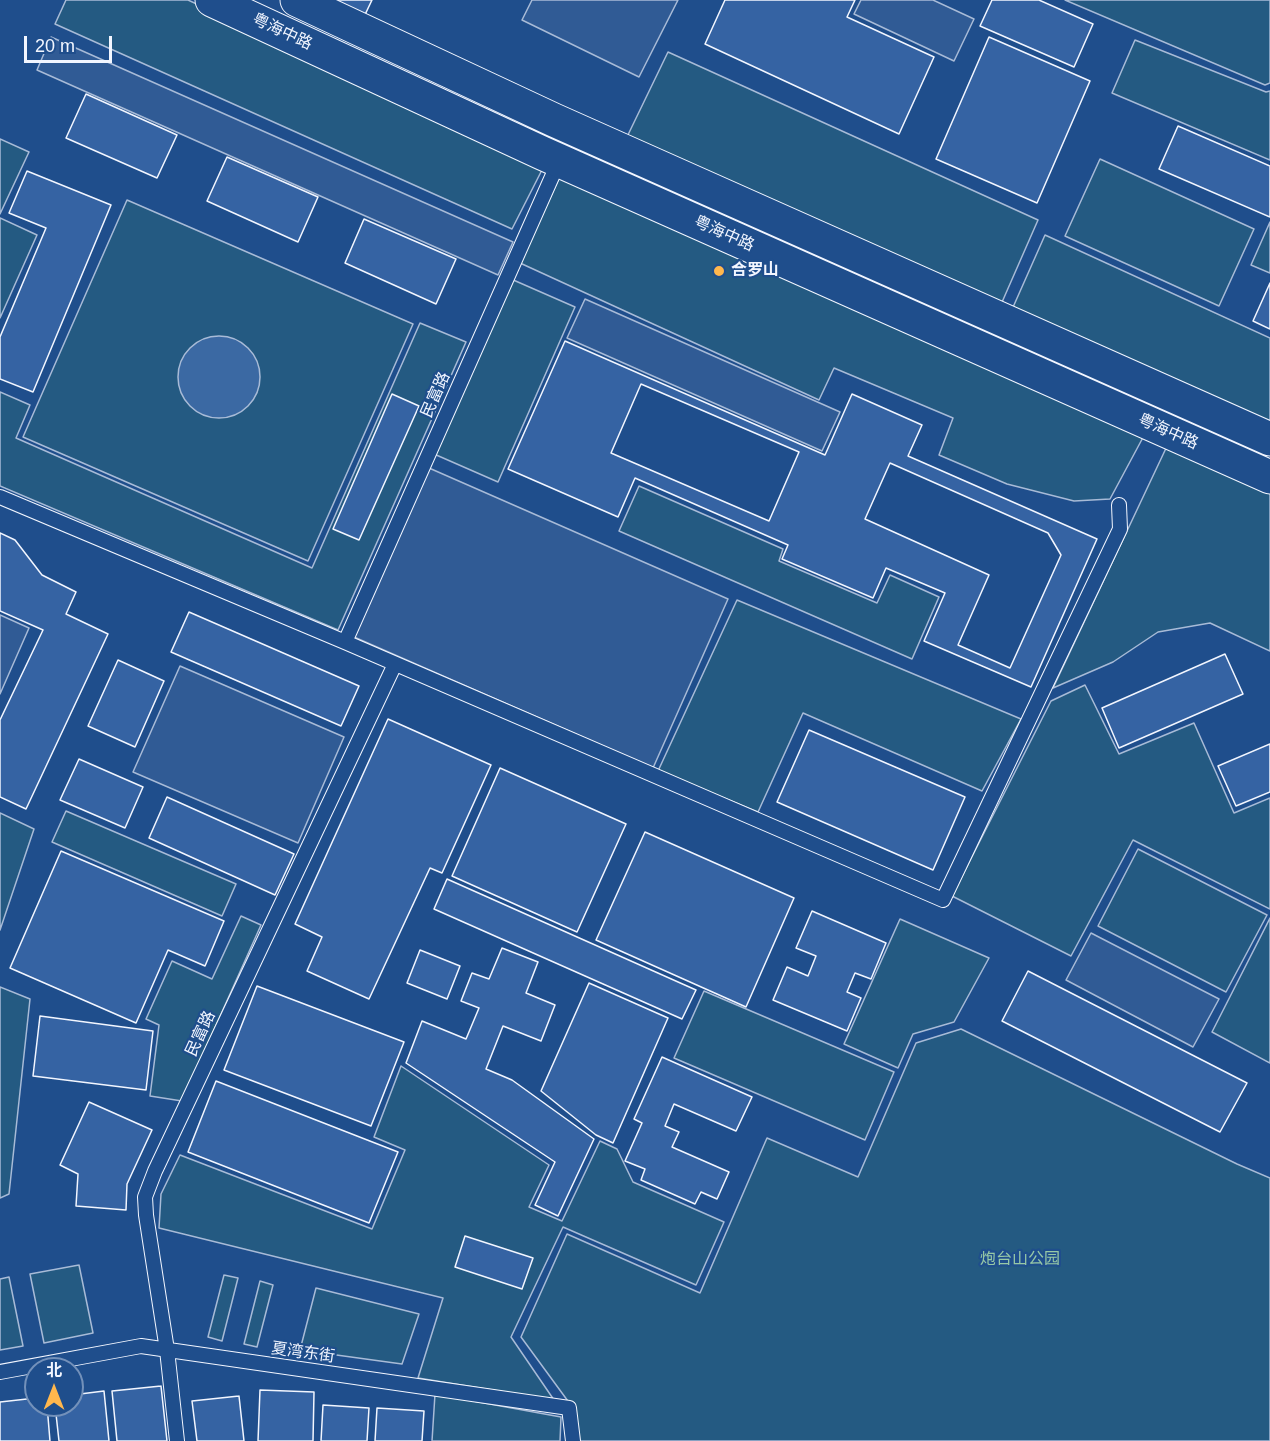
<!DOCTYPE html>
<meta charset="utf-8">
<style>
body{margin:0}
#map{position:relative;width:1270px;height:1441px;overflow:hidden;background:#1f4e8c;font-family:Arial,"Noto Sans SC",sans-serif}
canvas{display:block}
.north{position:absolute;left:24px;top:1357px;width:60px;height:60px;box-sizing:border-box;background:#1f4e8c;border:2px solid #7391ba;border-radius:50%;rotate:0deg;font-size:16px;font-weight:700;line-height:24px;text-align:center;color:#f2f6ff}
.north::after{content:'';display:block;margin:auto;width:21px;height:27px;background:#ffb74d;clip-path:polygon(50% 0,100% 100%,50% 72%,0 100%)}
.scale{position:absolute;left:24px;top:36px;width:88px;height:27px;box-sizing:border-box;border:3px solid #f2f6ff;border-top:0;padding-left:8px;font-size:18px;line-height:21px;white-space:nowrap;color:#f2f6ff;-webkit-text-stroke:4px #1f4e8c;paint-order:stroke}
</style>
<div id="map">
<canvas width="1270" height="1441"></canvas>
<div class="north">北</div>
<div class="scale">20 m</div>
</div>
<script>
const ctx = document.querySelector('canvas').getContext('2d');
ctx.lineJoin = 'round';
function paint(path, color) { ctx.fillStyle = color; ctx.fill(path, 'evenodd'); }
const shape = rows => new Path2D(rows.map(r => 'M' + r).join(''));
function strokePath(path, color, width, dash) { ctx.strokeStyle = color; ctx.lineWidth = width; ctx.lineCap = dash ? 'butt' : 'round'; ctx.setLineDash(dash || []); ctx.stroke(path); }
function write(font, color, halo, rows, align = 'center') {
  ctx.font = font + ' Arial,"Noto Sans SC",sans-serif'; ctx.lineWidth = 4.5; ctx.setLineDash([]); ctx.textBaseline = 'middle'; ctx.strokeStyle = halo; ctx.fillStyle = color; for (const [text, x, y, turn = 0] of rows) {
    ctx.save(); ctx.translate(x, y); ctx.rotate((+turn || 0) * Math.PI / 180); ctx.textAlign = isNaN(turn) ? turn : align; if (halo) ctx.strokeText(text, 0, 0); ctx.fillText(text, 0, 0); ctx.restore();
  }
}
const green = shape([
 [66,0,188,0,545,164,512,229,55,24,66,0],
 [1065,0,1270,0,1270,83,1265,85,1065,0],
 [1135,40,1266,92,1270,91,1270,160,1112,93,1135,40],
 [668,52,1038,220,999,309,625,141,668,52],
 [0,139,29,152,0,214,0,139],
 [1100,159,1254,229,1219,306,1065,236,1100,159],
 [562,172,1147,430,1110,499,1074,501,1007,484,939,455,953,418,834,368,819,400,520,263,562,172],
 [127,200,413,324,308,561,23,437,127,200],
 [0,218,37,235,0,318,0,218],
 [1270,222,1270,273,1251,265,1270,222],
 [1045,235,1270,338,1270,429,1010,314,1045,235],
 [511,279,575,307,498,482,434,454,511,279],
 [420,323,466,342,338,630,0,486,0,392,30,405,16,438,312,568,420,323],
 [1168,444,1270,489,1270,651,1210,623,1158,632,1113,662,1053,688,1168,444],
 [639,486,783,549,779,561,877,603,890,575,939,597,912,659,619,531,639,486],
 [737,600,1021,719,982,791,803,713,758,812,658,771,737,600],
 [1085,685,1119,754,1194,723,1234,813,1270,798,1270,909,1133,840,1071,956,952,896,1051,701,1085,685],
 [66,811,236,884,222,916,52,842,66,811],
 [0,813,34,829,0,930,0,813],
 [1138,849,1267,915,1226,992,1098,926,1138,849],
 [241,916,261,925,182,1101,150,1096,159,1025,146,1019,172,961,212,979,241,916],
 [1270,918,1270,1063,1212,1032,1270,918],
 [900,919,989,958,954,1022,913,1034,898,1068,844,1044,900,919],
 [0,987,30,999,9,1194,0,1198,0,987],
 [704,991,894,1072,865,1140,674,1058,704,991],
 [961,1029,1237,1164,1270,1178,1270,1441,576,1441,573,1408,521,1337,567,1234,700,1293,767,1138,858,1177,916,1043,961,1029],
 [401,1066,549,1165,529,1207,562,1221,600,1141,617,1149,633,1182,724,1222,696,1285,563,1227,511,1337,554,1400,418,1378,443,1298,159,1228,161,1194,180,1155,372,1229,405,1150,374,1137,401,1066],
 [79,1265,93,1333,44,1343,30,1274,79,1265],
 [224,1275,238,1278,222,1341,208,1337,224,1275],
 [9,1277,23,1346,0,1350,0,1279,9,1277],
 [260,1281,273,1285,257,1347,244,1344,260,1281],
 [316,1288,419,1314,402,1364,300,1350,316,1288],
 [435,1394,561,1417,560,1441,432,1441,435,1394]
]);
paint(green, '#245a82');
strokePath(green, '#a8bbd7', 1.5);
const parking = shape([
 [532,0,678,0,639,77,522,20,532,0],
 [861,0,933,0,974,19,954,61,854,14,861,0],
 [51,37,513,242,498,275,37,70,51,37],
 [585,299,840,412,822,451,567,338,585,299],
 [429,468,728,599,653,768,354,637,429,468],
 [0,615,29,628,0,694,0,615],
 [180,666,344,737,298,843,133,772,180,666],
 [1091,933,1219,999,1193,1047,1066,980,1091,933]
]);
paint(parking, '#305b95');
strokePath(parking, '#a8bbd7', 1.5);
const water = shape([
 '178 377a41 41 0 1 1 82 0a41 41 0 1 1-82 0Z'
]);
paint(water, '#3b69a3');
strokePath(water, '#a8bbd7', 1.5);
const building = shape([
 [319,0,372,0,362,21,319,0],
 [725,0,855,0,847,17,934,57,899,134,705,44,725,0],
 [992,0,1039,0,1093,24,1074,67,980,26,992,0],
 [989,37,1090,81,1037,203,936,159,989,37],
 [86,94,177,135,157,178,66,138,86,94],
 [1178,126,1270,166,1270,217,1159,169,1178,126],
 [227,157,318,197,298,242,207,201,227,157],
 [27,171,111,205,33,392,0,379,0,337,46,228,9,213,27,171],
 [364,219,456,259,436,304,345,263,364,219],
 [1270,283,1270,329,1253,321,1270,283],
 [565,341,825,455,852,394,922,425,908,456,1097,539,1031,687,924,641,945,593,886,568,873,598,782,559,788,545,635,478,618,517,508,469,565,341],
 [641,384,799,452,769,521,611,453,641,384],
 [392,394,419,406,359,540,333,529,392,394],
 [890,463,1048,533,1061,555,1010,668,958,645,989,575,865,519,890,463],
 [0,533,15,540,42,575,76,592,66,614,108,634,26,809,0,797,0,720,43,630,0,611,0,533],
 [189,612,359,686,341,726,171,652,189,612],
 [1225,654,1243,694,1119,748,1102,708,1225,654],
 [118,660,164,681,135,747,88,726,118,660],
 [388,719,491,765,442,873,430,868,369,999,307,971,322,937,295,924,388,719],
 [809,730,965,797,933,870,777,802,809,730],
 [1270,744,1270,792,1236,806,1218,766,1270,744],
 [79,759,143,787,125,828,60,800,79,759],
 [500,768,626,824,577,932,452,876,500,768],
 [167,797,294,854,275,895,149,838,167,797],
 [645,832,794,898,746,1007,596,940,645,832],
 [61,851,224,921,205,966,168,950,136,1023,10,968,61,851],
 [447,879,696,990,682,1019,434,909,447,879],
 [812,911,886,943,871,979,855,973,847,992,861,998,847,1031,773,1000,787,967,808,976,816,956,796,948,812,911],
 [502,948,538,962,526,993,555,1005,541,1041,503,1026,486,1069,512,1080,594,1139,558,1216,535,1205,555,1162,406,1063,422,1021,466,1039,479,1008,461,1001,472,973,489,979,502,948],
 [420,950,460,966,447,999,407,983,420,950],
 [1028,971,1247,1083,1220,1132,1002,1021,1028,971],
 [589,983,668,1018,613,1143,596,1135,541,1091,589,983],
 [257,986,404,1042,371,1126,224,1070,257,986],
 [40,1016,153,1031,146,1090,33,1076,40,1016],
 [662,1057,752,1097,736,1131,674,1104,665,1126,679,1132,672,1147,729,1172,717,1199,701,1192,695,1204,641,1180,645,1169,625,1161,642,1123,634,1119,662,1057],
 [216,1081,398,1152,369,1223,188,1152,216,1081],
 [89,1102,152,1130,127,1184,126,1210,76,1206,78,1174,60,1165,89,1102],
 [465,1236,533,1258,522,1289,455,1267,465,1236],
 [161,1386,167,1441,117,1441,112,1391,161,1386],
 [260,1390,314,1392,313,1441,258,1441,260,1390],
 [104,1391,109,1441,59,1441,55,1405,72,1405,72,1395,104,1391],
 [239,1396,244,1441,197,1441,192,1401,239,1396],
 [36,1398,36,1405,47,1405,50,1441,0,1441,0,1402,36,1398],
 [323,1405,369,1408,367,1441,321,1441,323,1405],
 [377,1408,424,1411,422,1441,375,1441,377,1408]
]);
paint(building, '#3563a3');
strokePath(building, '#f2f6ff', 1.5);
const lane = shape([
 [0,497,345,642,943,900,1120,529,1119,505],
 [345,642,559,161],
 [0,1372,141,1346,569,1408,573,1441],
 [177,1441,167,1350,146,1215,145,1197,155,1171,395,664]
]);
const highway = shape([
 [212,0,542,153,1270,477],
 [297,0,554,120,1270,439]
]);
strokePath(lane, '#f2f6ff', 16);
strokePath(highway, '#f2f6ff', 35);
strokePath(lane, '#1f4e8c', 14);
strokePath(highway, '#1f4e8c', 33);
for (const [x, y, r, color] of [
 [719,271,6,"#ffb74d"]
]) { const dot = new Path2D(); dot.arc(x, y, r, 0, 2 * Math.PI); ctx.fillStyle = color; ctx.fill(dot); strokePath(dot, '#1f4e8c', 2); }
write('16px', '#f2f6ff', '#1f4e8c', [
 ["粤海中路",282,32,25],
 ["粤海中路",724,234,24],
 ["民富路",436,395,-66],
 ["粤海中路",1168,432,24],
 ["民富路",201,1034,-65],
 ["夏湾东街",303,1353,8]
]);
write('bold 16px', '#f2f6ff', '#1f4e8c', [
 ["合罗山",731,271]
], 'left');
write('16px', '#97c8a6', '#1f4e8c', [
 ["炮台山公园",1020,1260]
]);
</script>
